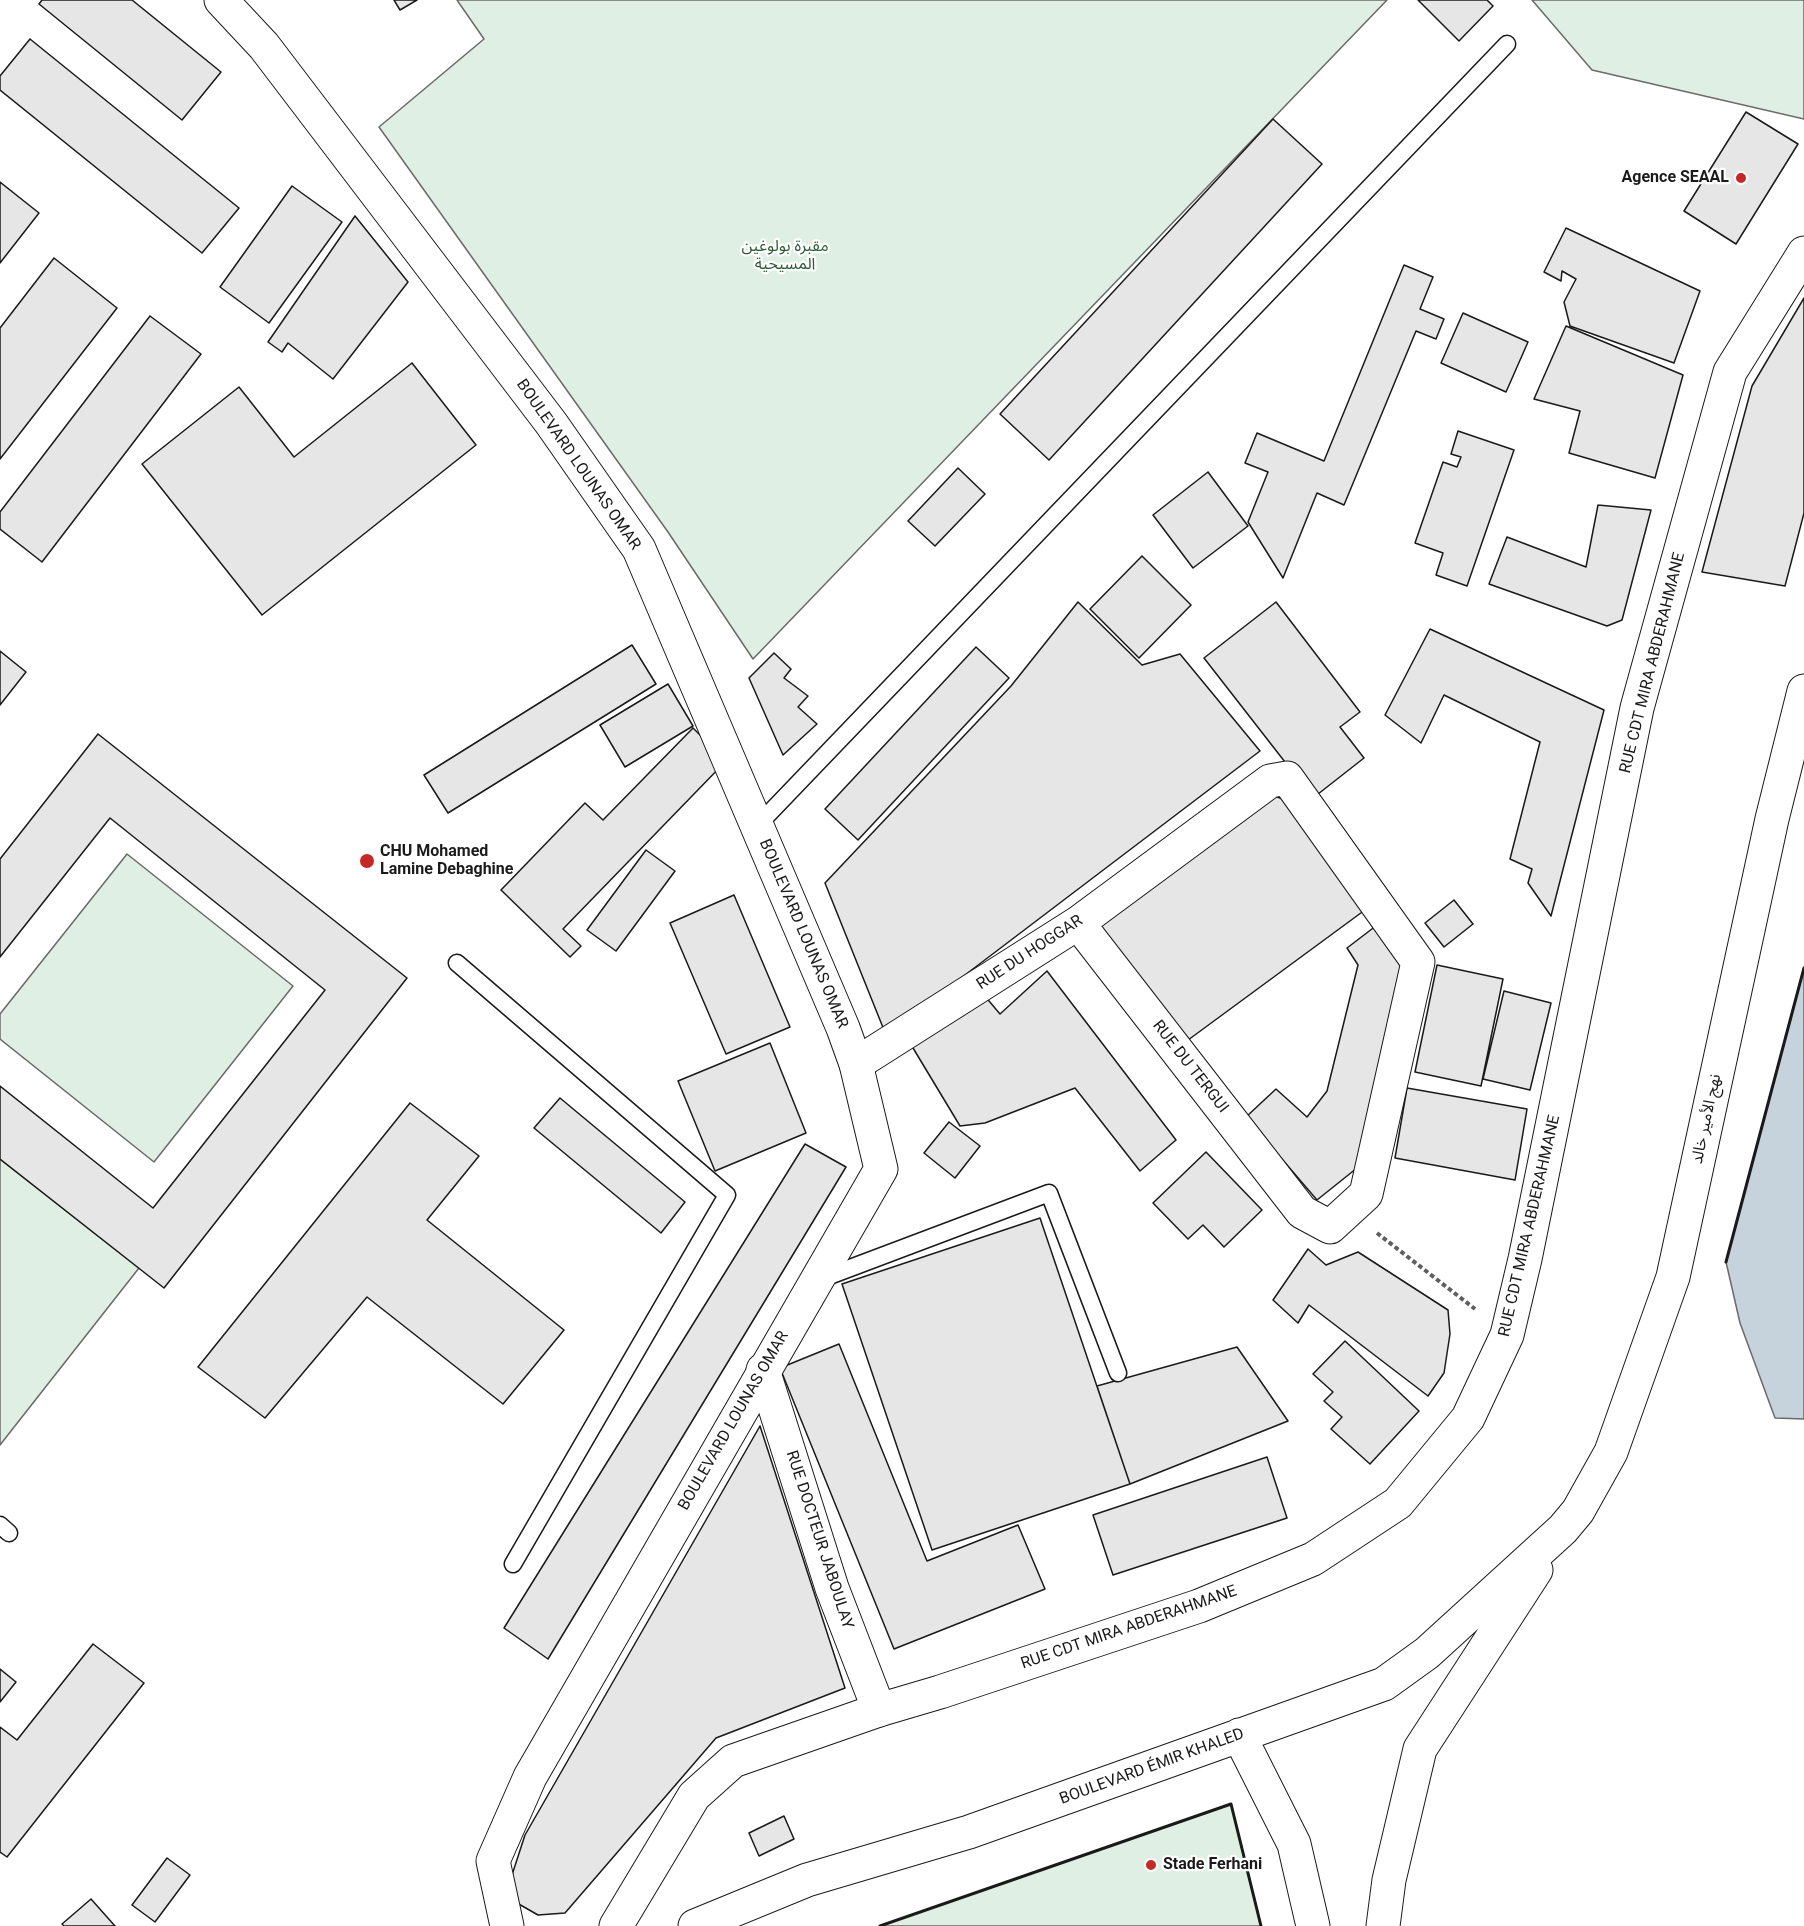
<!DOCTYPE html>
<meta charset="utf-8">
<style>
body{margin:0}
canvas{display:block;background:#fff}
</style>
<canvas width="1804" height="1926"></canvas>
<script>
const ctx = document.querySelector('canvas').getContext('2d');
ctx.lineJoin = 'round';
function paint(path, color) { ctx.fillStyle = color; ctx.fill(path, 'evenodd'); }
const shape = rows => new Path2D(rows.map(r => 'M' + r).join(''));
function strokePath(path, color, width, dash) { ctx.strokeStyle = color; ctx.lineWidth = width; ctx.lineCap = dash ? 'butt' : 'round'; ctx.setLineDash(dash || []); ctx.stroke(path); }
function write(font, color, halo, rows, align = 'center') {
  ctx.font = font + ' Roboto,"Noto Sans Arabic",sans-serif'; ctx.lineWidth = 4.5; ctx.setLineDash([]); ctx.textBaseline = 'middle'; ctx.strokeStyle = halo; ctx.fillStyle = color; for (const [text, x, y, turn = 0] of rows) {
    ctx.save(); ctx.translate(x, y); ctx.rotate((+turn || 0) * Math.PI / 180); ctx.textAlign = isNaN(turn) ? turn : align; if (halo) ctx.strokeText(text, 0, 0); ctx.fillText(text, 0, 0); ctx.restore();
  }
}
const green = shape([
 [457,0,1387,0,753,659,668,532,379,127,484,39,457,0],
 [1532,0,1804,0,1804,119,1592,70,1532,0],
 [127,854,293,986,154,1162,0,1039,0,1014,127,854],
 [0,1159,139,1268,0,1445,0,1159],
 [1231,1804,1261,1926,880,1926,1231,1804]
]);
paint(green, '#e0efe3');
strokePath(green, '#6a6a6a', 1.5);
const water = shape([
 [1804,968,1804,1419,1775,1418,1740,1323,1726,1262,1804,968]
]);
paint(water, '#c6d2dc');
strokePath(water, '#6a6a6a', 1.5);
const building = shape([
 [42,0,132,0,221,72,182,120,39,4,42,0],
 [394,0,417,0,400,10,394,0],
 [1418,0,1487,0,1493,6,1459,41,1418,0],
 [30,39,239,208,202,253,0,90,0,76,30,39],
 [1746,112,1798,144,1736,244,1684,211,1746,112],
 [1273,119,1322,164,1049,460,1000,414,1273,119],
 [0,182,39,213,0,263,0,182],
 [292,186,342,222,269,323,220,287,292,186],
 [355,216,408,282,333,379,288,343,282,352,268,342,355,216],
 [1566,228,1700,291,1674,363,1570,326,1564,302,1576,279,1562,271,1561,281,1544,272,1566,228],
 [54,258,117,308,0,459,0,328,54,258],
 [1404,265,1433,277,1420,309,1444,319,1436,339,1416,331,1344,505,1317,493,1283,578,1248,522,1268,472,1245,463,1257,433,1324,461,1404,265],
 [1804,298,1804,513,1785,586,1702,572,1752,386,1804,298],
 [1463,313,1528,342,1506,392,1441,363,1463,313],
 [150,316,201,354,42,562,0,529,0,512,150,316],
 [1566,326,1683,375,1655,478,1569,453,1580,411,1534,399,1566,326],
 [412,363,476,445,262,615,142,464,239,387,294,457,412,363],
 [1458,431,1514,450,1467,586,1436,575,1443,553,1415,543,1443,462,1457,467,1461,457,1451,454,1458,431],
 [958,468,985,494,935,546,908,521,958,468],
 [1208,472,1248,526,1193,568,1153,515,1208,472],
 [1598,505,1651,510,1622,620,1607,626,1489,584,1507,537,1586,567,1598,505],
 [1142,556,1191,605,1139,658,1090,609,1142,556],
 [1078,602,1142,665,1180,654,1260,751,886,1035,825,883,1011,686,1078,602],
 [1276,602,1360,712,1340,727,1364,758,1313,798,1204,658,1276,602],
 [1430,629,1604,710,1551,916,1528,883,1532,869,1510,859,1540,742,1444,695,1421,743,1385,715,1430,629],
 [632,645,656,684,448,813,424,775,632,645],
 [976,647,1009,678,858,840,825,809,976,647],
 [0,651,26,672,0,705,0,651],
 [774,653,791,669,784,678,808,696,798,707,817,724,783,755,749,678,774,653],
 [668,684,693,726,625,767,600,725,668,684],
 [693,728,726,761,563,929,581,946,570,957,501,890,585,803,603,820,693,728],
 [98,734,407,978,164,1288,0,1159,0,1086,153,1208,325,990,110,818,0,957,0,859,98,734],
 [1272,795,1301,806,1369,907,1184,1043,1097,923,1272,795],
 [646,850,675,871,616,951,587,930,646,850],
 [734,895,790,1027,726,1054,670,923,734,895],
 [1454,900,1473,924,1444,947,1425,923,1454,900],
 [1381,922,1410,958,1362,1164,1317,1200,1246,1117,1276,1089,1307,1117,1327,1091,1358,965,1347,948,1381,922],
 [1437,965,1503,979,1481,1086,1415,1072,1437,965],
 [1047,971,1176,1140,1140,1171,1075,1088,985,1123,960,1126,910,1043,984,995,1000,1014,1047,971],
 [1504,991,1551,1003,1530,1090,1483,1079,1504,991],
 [770,1043,806,1133,715,1171,678,1081,770,1043],
 [1407,1088,1527,1109,1515,1180,1395,1158,1407,1088],
 [560,1098,685,1202,661,1233,534,1128,560,1098],
 [410,1103,479,1156,427,1220,564,1330,503,1404,367,1297,265,1418,198,1367,410,1103],
 [949,1122,980,1146,955,1178,924,1153,949,1122],
 [805,1144,846,1167,548,1659,504,1628,805,1144],
 [1206,1152,1262,1210,1224,1247,1203,1225,1188,1239,1153,1203,1206,1152],
 [1040,1218,1130,1484,932,1550,842,1284,1040,1218],
 [1308,1249,1326,1265,1358,1252,1448,1310,1450,1334,1444,1373,1428,1396,1309,1305,1298,1323,1273,1300,1308,1249],
 [1345,1341,1419,1411,1370,1464,1331,1429,1342,1417,1324,1401,1333,1392,1313,1374,1345,1341],
 [839,1344,927,1561,1018,1525,1045,1589,894,1649,780,1368,839,1344],
 [1237,1347,1288,1421,1130,1484,1097,1386,1237,1347],
 [760,1426,845,1688,716,1738,565,1913,538,1915,517,1903,511,1878,525,1835,760,1426],
 [1267,1457,1287,1518,1113,1575,1093,1515,1267,1457],
 [93,1644,144,1683,7,1857,0,1852,0,1727,17,1740,93,1644],
 [0,1669,16,1682,0,1702,0,1669],
 [784,1816,794,1839,759,1856,749,1833,784,1816],
 [167,1858,190,1875,155,1922,132,1905,167,1858],
 [91,1899,115,1926,64,1926,62,1924,91,1899]
]);
paint(building, '#e6e6e6');
strokePath(building, '#1a1a1a', 1.5);
const service = shape([
 [757,826,1507,44],
 [457,963,727,1195,513,1564],
 [821,1279,1049,1193,1118,1373],
 [0,1525,9,1533]
]);
const minor = shape([
 [856,1064,1078,923,1270,781,1287,778,1418,962,1366,1194,1330,1227,1302,1212,1078,923],
 [763,1370,832,1588,879,1710]
]);
const tertiary = shape([
 [221,0,264,46,551,423,639,549,843,1028,856,1064,881,1169,530,1777,493,1861,507,1926]
]);
const secondary = shape([
 [616,1926,694,1796,733,1761,879,1710,940,1692,1199,1606,1313,1559,1398,1503,1468,1418,1507,1335,1525,1259,1637,708,1730,372,1804,253]
]);
const primary = shape([
 [1239,1735,1294,1844,1313,1926],
 [695,1926,807,1880,969,1832,1384,1684,1427,1653,1563,1529,1578,1511,1611,1452,1673,1277,1772,819,1804,691],
 [1383,1926,1389,1880,1420,1749,1536,1570]
]);
strokePath(service, '#1a1a1a', 19);
strokePath(minor, '#1a1a1a', 35);
strokePath(tertiary, '#1a1a1a', 35);
strokePath(secondary, '#1a1a1a', 35);
strokePath(primary, '#1a1a1a', 35);
strokePath(shape([
 [1377,1233,1475,1309]
]), '#5f5f5f', 4, [4.5, 3]);
strokePath(service, '#fff', 16);
strokePath(minor, '#fff', 33);
strokePath(tertiary, '#fff', 33);
strokePath(secondary, '#fff', 33);
strokePath(primary, '#fff', 33);
strokePath(shape([
 [1726,1262,1804,968],
 [880,1926,1231,1804,1261,1926]
]), '#1a1a1a', 3);
for (const [x, y, r, color] of [
 [1741,178,6,"#c62828"],
 [367,861,8,"#c62828"],
 [1151,1865,6,"#c62828"]
]) { const dot = new Path2D(); dot.arc(x, y, r, 0, 2 * Math.PI); ctx.fillStyle = color; ctx.fill(dot); strokePath(dot, '#fff', 2); }
write('bold 16px', '#1a1a1a', '#fff', [
 ["Agence SEAAL",1729,178,"right"],
 ["CHU Mohamed",380,852],
 ["Lamine Debaghine",380,870],
 ["Stade Ferhani",1163,1865]
], 'left');
write('16px', '#2b5a34', '#fff', [
 ["مقبرة بولوغين",785,247],
 ["المسيحية",785,265]
]);
write('16px', '#1a1a1a', '#fff', [
 ["BOULEVARD LOUNAS OMAR",578,465,55],
 ["RUE CDT MIRA ABDERAHMANE",1653,663,-76],
 ["BOULEVARD LOUNAS OMAR",803,934,67],
 ["RUE DU HOGGAR",1030,953,-33],
 ["RUE DU TERGUI",1190,1067,52],
 ["نهج الأمير خالد",1707,1119,-78],
 ["RUE CDT MIRA ABDERAHMANE",1530,1226,-77],
 ["BOULEVARD LOUNAS OMAR",734,1421,-60],
 ["RUE DOCTEUR JABOULAY",819,1540,72],
 ["RUE CDT MIRA ABDERAHMANE",1129,1628,-19],
 ["BOULEVARD ÉMIR KHALED",1152,1767,-20]
]);
</script>
